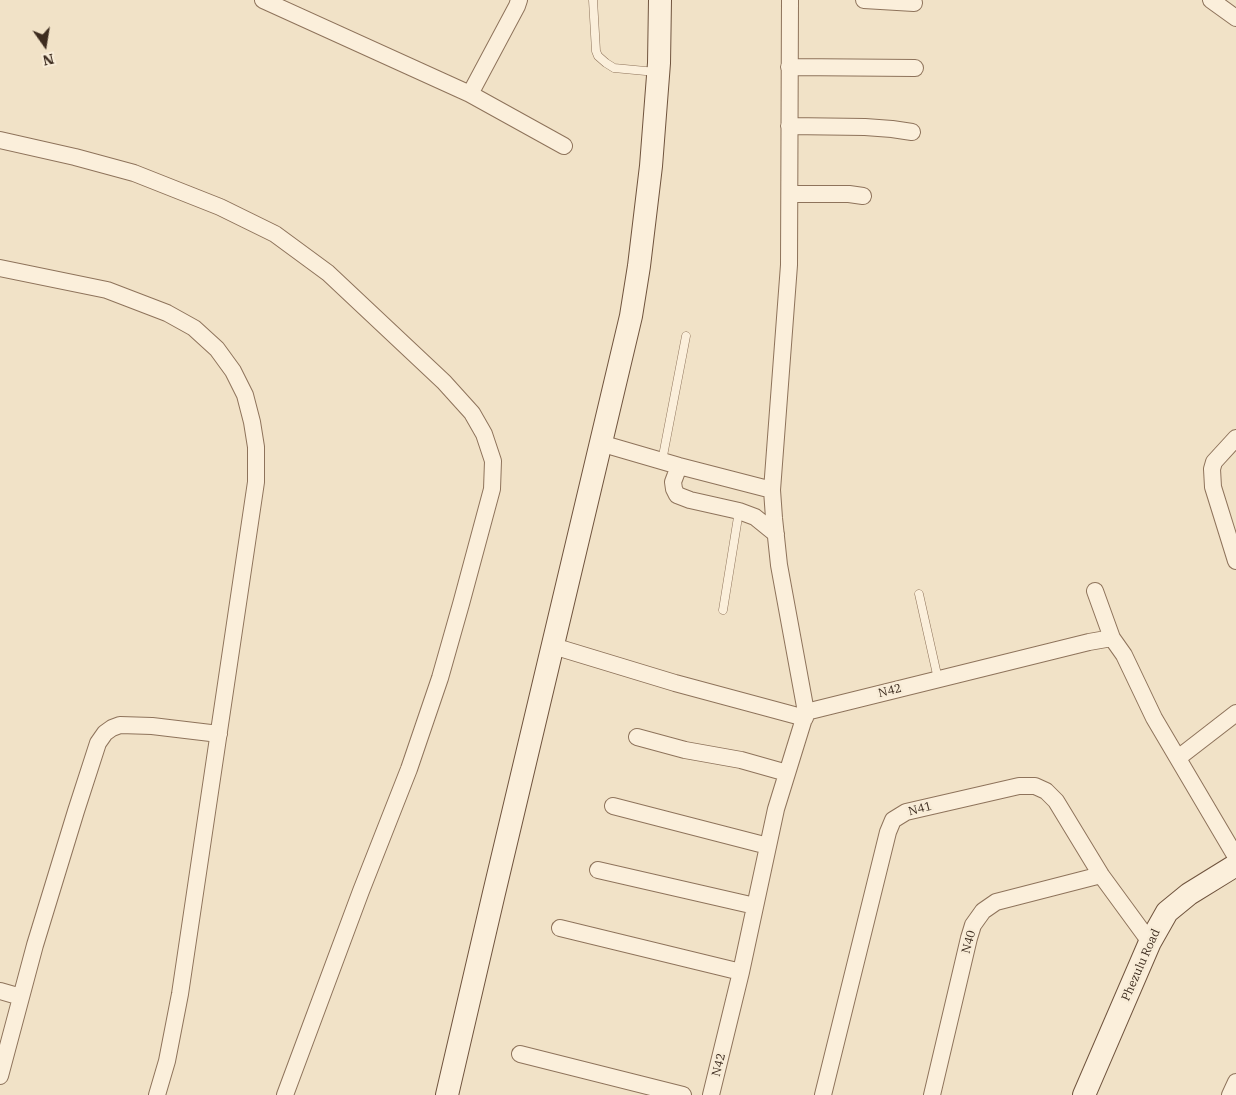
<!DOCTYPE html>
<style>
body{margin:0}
#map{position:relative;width:1236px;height:1095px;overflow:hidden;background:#f1e2c7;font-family:"IBM Plex Serif",serif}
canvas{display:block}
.north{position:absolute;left:20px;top:20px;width:50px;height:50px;-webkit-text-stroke:4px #f8ecd7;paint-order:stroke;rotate:167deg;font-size:14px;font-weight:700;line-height:20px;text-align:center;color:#3d2c1f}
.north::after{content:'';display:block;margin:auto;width:18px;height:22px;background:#3d2c1f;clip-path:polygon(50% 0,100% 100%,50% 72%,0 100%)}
</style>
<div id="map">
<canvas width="1236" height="1095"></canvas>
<div class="north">N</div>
</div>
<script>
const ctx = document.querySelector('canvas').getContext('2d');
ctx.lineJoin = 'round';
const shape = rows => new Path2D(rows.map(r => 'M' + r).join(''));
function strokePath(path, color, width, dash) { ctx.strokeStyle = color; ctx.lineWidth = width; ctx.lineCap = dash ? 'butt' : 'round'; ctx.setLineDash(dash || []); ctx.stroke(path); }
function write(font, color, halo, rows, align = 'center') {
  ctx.font = font + ' "IBM Plex Serif",serif'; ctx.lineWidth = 5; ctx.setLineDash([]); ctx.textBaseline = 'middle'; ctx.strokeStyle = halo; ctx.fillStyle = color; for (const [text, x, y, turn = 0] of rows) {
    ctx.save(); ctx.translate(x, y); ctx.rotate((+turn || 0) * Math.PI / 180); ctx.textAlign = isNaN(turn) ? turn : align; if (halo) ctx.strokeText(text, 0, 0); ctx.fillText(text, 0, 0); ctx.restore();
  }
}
const lane = shape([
 [593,0,596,51,598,56,606,63,614,68,656,72],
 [662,461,686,336],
 [919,594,938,679],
 [723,610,739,511]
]);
const street = shape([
 [263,0,470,94,564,146],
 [790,0,789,265,772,490,774,518,779,565,806,712],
 [864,0,914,3],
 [1211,0,1236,18],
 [789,67,915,68],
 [470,94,517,6,519,0],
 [789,126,865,127,892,129,912,132],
 [0,140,75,157,134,173,220,207,275,234,328,273,444,382,472,413,484,434,493,461,492,489,461,604,440,678,409,769,361,891,285,1095],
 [790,194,849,194,863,196],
 [0,268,107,290,167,313,194,328,217,349,233,371,245,395,252,422,256,447,256,482,180,994,167,1061,157,1095],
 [1236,438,1214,462,1212,469,1213,487,1236,561],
 [600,443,679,466,772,490],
 [679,466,673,482,674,489,677,495,690,500,739,511,755,517,776,534],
 [1095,591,1112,638],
 [553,646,675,683,805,718],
 [637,737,685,750,741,760,787,773],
 [1178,758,1236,713],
 [613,806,768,846],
 [598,870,755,906],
 [560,928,741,972],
 [0,991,21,997],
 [520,1054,683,1095],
 [0,1076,35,945,76,811,98,743,105,733,112,728,120,725,152,726,219,734],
 [711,1095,741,972,776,809,806,712,1089,642,1112,638,1124,655,1154,718,1236,857],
 [823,1095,888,832,893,820,906,812,1019,786,1035,786,1046,791,1056,801,1101,875,1150,942],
 [932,1095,969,938,973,925,983,911,996,902,1101,875],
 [1230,1095,1236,1082]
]);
const secondary = shape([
 [447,1095,494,893,631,316,639,266,651,166,659,63,660,0],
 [1084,1095,1150,942,1167,912,1189,894,1236,865]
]);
strokePath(lane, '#8e735b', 9);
strokePath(street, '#8e735b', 18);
strokePath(secondary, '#70543e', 24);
strokePath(lane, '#fbefdb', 8);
strokePath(street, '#fbefdb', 16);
strokePath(secondary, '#fbefdb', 22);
write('12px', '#3d2c1f', '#f8ecd7', [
 ["N42",890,691,-14],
 ["N41",920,809,-15],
 ["N40",969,942,-75],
 ["Phezulu Road",1141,965,-66],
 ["N42",719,1065,-76]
]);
</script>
